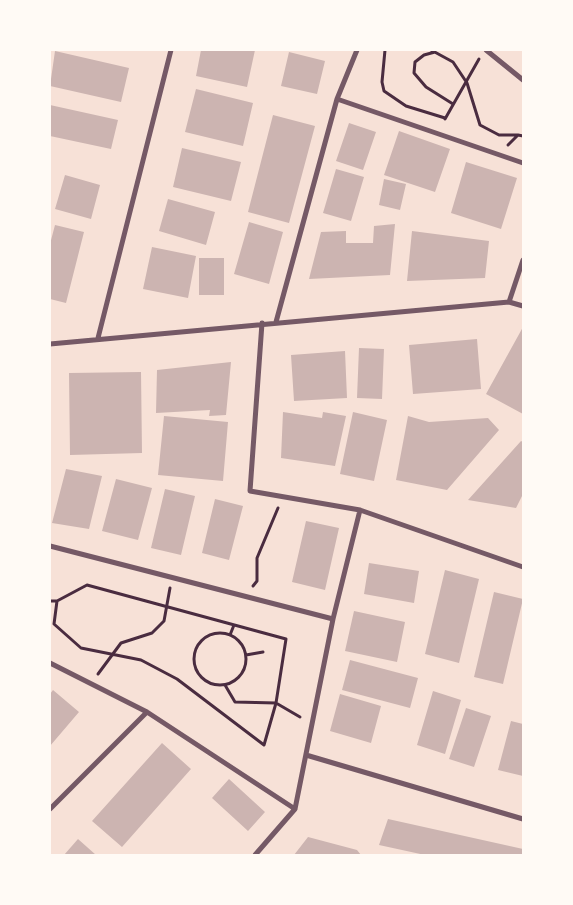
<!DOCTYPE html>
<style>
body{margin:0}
#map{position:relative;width:573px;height:905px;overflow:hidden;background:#f7e1d7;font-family:Inter,sans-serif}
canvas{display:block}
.frame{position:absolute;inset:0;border:51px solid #fffaf5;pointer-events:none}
</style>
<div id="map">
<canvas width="573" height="905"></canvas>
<div class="frame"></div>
</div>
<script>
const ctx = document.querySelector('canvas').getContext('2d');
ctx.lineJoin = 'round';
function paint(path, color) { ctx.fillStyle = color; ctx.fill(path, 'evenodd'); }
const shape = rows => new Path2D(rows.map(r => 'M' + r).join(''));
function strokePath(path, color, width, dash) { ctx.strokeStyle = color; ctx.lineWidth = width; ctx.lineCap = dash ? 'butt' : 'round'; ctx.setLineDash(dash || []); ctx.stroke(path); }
paint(shape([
 [201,50,255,50,247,87,196,76],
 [55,51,129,68,121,102,50,86],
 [289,52,325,61,317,94,281,86],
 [196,89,253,103,243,146,185,132],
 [50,105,118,120,111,149,50,136],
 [273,115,315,126,289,223,248,212],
 [349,123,376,132,363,170,336,161],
 [399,131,450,149,435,192,384,175],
 [182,148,241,162,231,201,173,187],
 [466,162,517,178,501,229,451,213],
 [336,169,364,177,351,221,323,213],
 [65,175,100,185,91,219,55,209],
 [384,179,406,184,400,210,379,205],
 [168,199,215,212,206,245,159,231],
 [249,222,283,232,269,284,234,274],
 [395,224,390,275,309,279,321,232,346,231,346,243,373,243,374,226],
 [55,225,84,232,66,303,50,299,50,244],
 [412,231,489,241,485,278,407,281],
 [152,247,196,256,188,298,143,289],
 [199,258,224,258,224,295,199,295],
 [523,327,523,414,486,394],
 [477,339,481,389,413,394,409,345],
 [359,348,384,349,382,399,357,398],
 [345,351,347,398,294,401,291,355],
 [231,362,226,415,209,416,210,410,156,413,157,370],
 [141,372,142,453,70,455,69,373],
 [283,412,322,418,323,412,346,416,335,466,281,458],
 [353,412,387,420,374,481,340,474],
 [164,416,228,422,223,481,158,475],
 [408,416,429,422,488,418,499,430,447,490,396,480],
 [521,441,523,442,523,494,516,508,468,500],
 [66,469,102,476,89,529,52,523],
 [116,479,152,488,138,540,102,531],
 [165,489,195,496,181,555,151,548],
 [215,499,243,506,229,560,202,553],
 [306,521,339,528,325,590,292,582],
 [369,563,419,571,414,603,364,594],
 [445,570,479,579,459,663,425,654],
 [494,592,523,599,503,684,474,677],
 [354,611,405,622,397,662,345,651],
 [350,660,418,678,410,708,342,690],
 [53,690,79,712,50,746,50,694],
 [433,691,461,700,445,754,417,745],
 [340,694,381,706,371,743,330,731],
 [466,708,491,716,474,767,449,759],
 [511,721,523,724,523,776,498,770],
 [162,743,191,769,122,847,92,821],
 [229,779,265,812,248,831,212,798],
 [388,819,523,849,523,855,425,855,379,845],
 [308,837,357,850,361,855,294,855],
 [78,839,96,855,64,855]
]), '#ccb4b1');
strokePath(shape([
 [385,50,382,82,384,91,406,106,445,118],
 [431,50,453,62,467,83,480,125,499,135,518,135,508,145],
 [435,52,424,55,415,62,414,73,426,87,453,104],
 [445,119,479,59],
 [518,135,523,136],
 [253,586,257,581,257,558,278,508],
 [50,601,57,601,87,585,286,639,276,703,264,745,177,679,141,660,81,648,54,624,57,601],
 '194 659a26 26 0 1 1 52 0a26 26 0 1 1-52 0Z',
 [230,635,234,625],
 [246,655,263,652],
 [98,674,121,643,152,633,164,621,170,588],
 [225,685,235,702,276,703,300,717]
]), '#4a2c40', 3);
strokePath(shape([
 [486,50,523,80],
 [337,99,523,163],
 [509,302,523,260],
 [276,322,337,99,357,50],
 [262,323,250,491,360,510,523,567],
 [98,338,171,50],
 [50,344,509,302,523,306],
 [50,546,333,619],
 [50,663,147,712,295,809],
 [306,755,523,819],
 [50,809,147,712],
 [255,855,295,809,333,619,360,510]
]), '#755966', 5);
</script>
